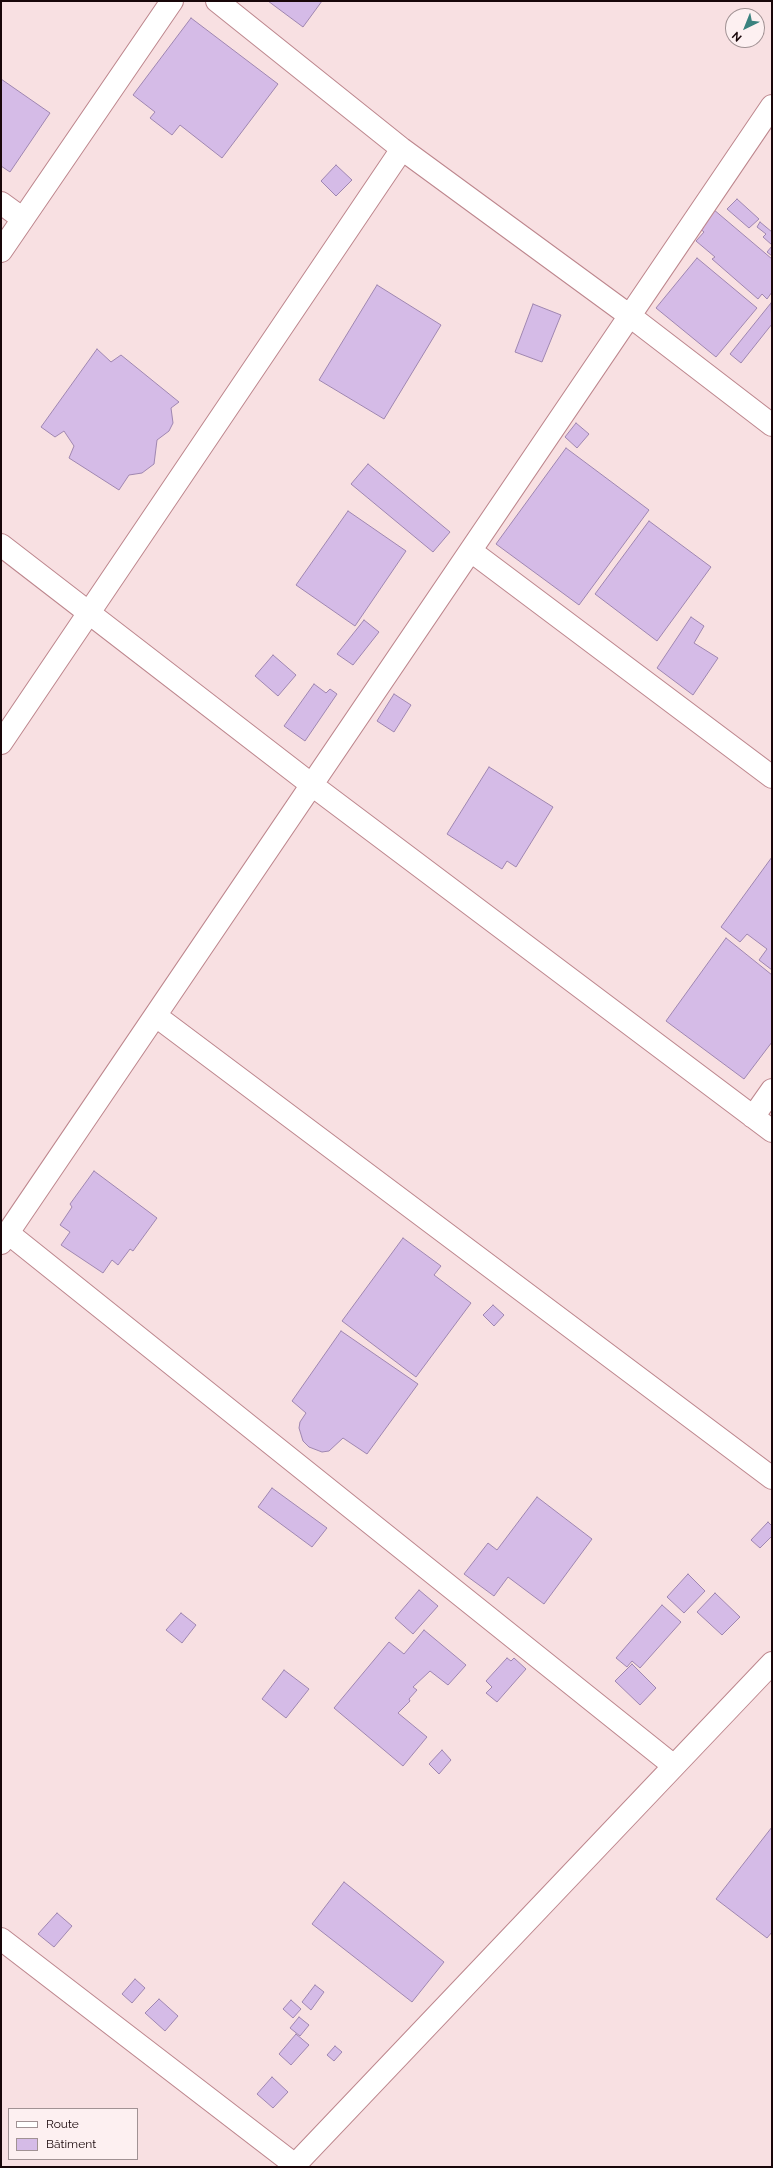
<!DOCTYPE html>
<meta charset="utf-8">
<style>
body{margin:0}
#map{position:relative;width:773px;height:2168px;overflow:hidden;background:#f8e0e2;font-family:Raleway,sans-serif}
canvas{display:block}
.frame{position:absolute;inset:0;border:2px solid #180609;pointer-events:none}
.legend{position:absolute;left:8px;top:2108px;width:130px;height:52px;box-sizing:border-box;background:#fdf0f1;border:1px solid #a19294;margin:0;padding:5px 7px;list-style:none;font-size:12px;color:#180609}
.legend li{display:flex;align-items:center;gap:8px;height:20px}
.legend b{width:20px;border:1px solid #a19294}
.north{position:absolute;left:725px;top:8px;width:40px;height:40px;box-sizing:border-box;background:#fdf0f1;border:1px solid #a19294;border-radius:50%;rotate:223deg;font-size:11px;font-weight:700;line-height:16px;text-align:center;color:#180609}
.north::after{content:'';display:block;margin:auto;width:14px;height:18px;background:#3a827f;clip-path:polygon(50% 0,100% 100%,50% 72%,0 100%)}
</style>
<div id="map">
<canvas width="773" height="2168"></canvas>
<div class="frame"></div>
<ul class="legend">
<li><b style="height:5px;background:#fff"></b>Route</li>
<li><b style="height:11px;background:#d5bbe7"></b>Bâtiment</li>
</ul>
<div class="north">N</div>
</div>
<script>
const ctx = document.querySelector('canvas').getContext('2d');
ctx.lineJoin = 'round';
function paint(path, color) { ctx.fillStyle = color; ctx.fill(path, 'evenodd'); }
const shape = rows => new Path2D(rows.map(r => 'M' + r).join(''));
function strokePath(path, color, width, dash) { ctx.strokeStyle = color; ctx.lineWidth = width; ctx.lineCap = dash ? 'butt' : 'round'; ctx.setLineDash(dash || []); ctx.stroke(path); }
const building = shape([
 [268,1,322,1,303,27,268,1],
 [191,18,278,84,222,158,180,125,172,135,150,118,155,112,133,95,191,18],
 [1,79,50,113,10,172,1,166,1,79],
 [336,165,352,180,336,196,321,181,336,165],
 [737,199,759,219,749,228,727,209,737,199],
 [713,209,772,259,772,292,767,299,762,294,758,299,712,259,715,257,696,241,704,232,698,227,713,209],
 [760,222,772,232,772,245,763,237,766,234,757,227,760,222],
 [772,246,772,256,767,252,772,246],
 [697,258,757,308,716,357,656,308,697,258],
 [377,285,441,325,384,419,319,380,377,285],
 [771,303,772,324,741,363,730,354,771,303],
 [533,304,561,315,542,362,515,352,533,304],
 [97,349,111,362,121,355,179,402,171,408,173,423,169,431,157,440,154,464,142,473,129,475,119,490,69,458,74,446,64,431,55,437,41,427,97,349],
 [576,423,589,434,577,448,565,437,576,423],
 [566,448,649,510,579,605,496,544,566,448],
 [368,464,450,532,433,552,351,484,368,464],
 [348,511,406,551,355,626,296,585,348,511],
 [649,521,711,567,657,641,595,594,649,521],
 [691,617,704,626,694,643,718,658,693,695,657,668,691,617],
 [364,620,379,632,353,665,337,654,364,620],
 [273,655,296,675,278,696,255,676,273,655],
 [314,684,326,693,330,689,337,694,305,741,284,726,314,684],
 [394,694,411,705,394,732,377,721,394,694],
 [489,767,553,807,516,867,507,861,502,869,447,834,489,767],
 [772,857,772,970,759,960,767,949,747,934,740,942,721,927,772,857],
 [726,938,772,975,772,1042,744,1079,666,1021,726,938],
 [94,1171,157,1218,133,1251,130,1249,118,1265,112,1260,103,1273,61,1245,70,1232,60,1225,72,1207,70,1204,94,1171],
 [403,1238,441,1266,434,1275,471,1303,416,1377,342,1321,403,1238],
 [493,1305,504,1315,494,1326,483,1315,493,1305],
 [341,1331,418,1384,367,1454,343,1438,329,1451,322,1452,309,1447,303,1441,299,1428,300,1422,306,1413,292,1401,341,1331],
 [272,1488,327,1528,312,1547,258,1507,272,1488],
 [537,1497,592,1539,544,1604,508,1577,494,1596,464,1574,488,1543,497,1550,537,1497],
 [768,1522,772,1526,772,1536,760,1548,751,1540,768,1522],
 [688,1574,705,1591,684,1613,667,1597,688,1574],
 [419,1590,438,1606,413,1634,395,1618,419,1590],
 [715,1593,740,1617,722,1635,697,1612,715,1593],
 [662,1605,681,1622,640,1668,632,1661,627,1667,616,1658,662,1605],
 [181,1613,196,1625,182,1643,166,1630,181,1613],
 [424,1630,466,1665,448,1685,430,1671,413,1687,417,1690,409,1699,410,1701,398,1713,427,1737,403,1766,334,1708,389,1642,404,1654,424,1630],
 [507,1658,511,1661,514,1658,526,1669,497,1702,486,1693,492,1687,486,1681,507,1658],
 [632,1664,656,1688,640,1705,615,1681,632,1664],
 [284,1670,309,1689,286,1718,262,1699,284,1670],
 [442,1750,451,1760,439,1774,429,1764,442,1750],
 [772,1827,772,1932,767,1938,716,1899,772,1827],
 [344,1882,444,1962,412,2002,312,1924,344,1882],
 [57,1913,72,1926,54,1947,38,1934,57,1913],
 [135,1979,145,1988,132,2003,122,1994,135,1979],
 [315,1985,324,1992,311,2010,302,2002,315,1985],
 [159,1999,178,2016,165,2031,145,2013,159,1999],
 [291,2000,301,2009,293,2018,283,2009,291,2000],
 [299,2017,309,2025,300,2036,290,2028,299,2017],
 [296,2034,309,2045,291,2065,279,2054,296,2034],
 [335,2046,342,2052,334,2061,327,2055,335,2046],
 [272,2077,288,2092,273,2108,257,2094,272,2077]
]);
paint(building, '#d5bbe7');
strokePath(building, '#9f86b0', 1);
const minor = shape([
 [217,1,402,149,630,316,772,425],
 [1,203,23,219],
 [1,251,172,1],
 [1,545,312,785,772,1131],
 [471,551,772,777],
 [1,743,402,149],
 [156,1016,772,1478],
 [753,1117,772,1090],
 [8,1233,674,1766],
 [1,1243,772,106],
 [1,1939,295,2165],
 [293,2167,772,1663]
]);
strokePath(minor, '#bd868d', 24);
strokePath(minor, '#fff', 22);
</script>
